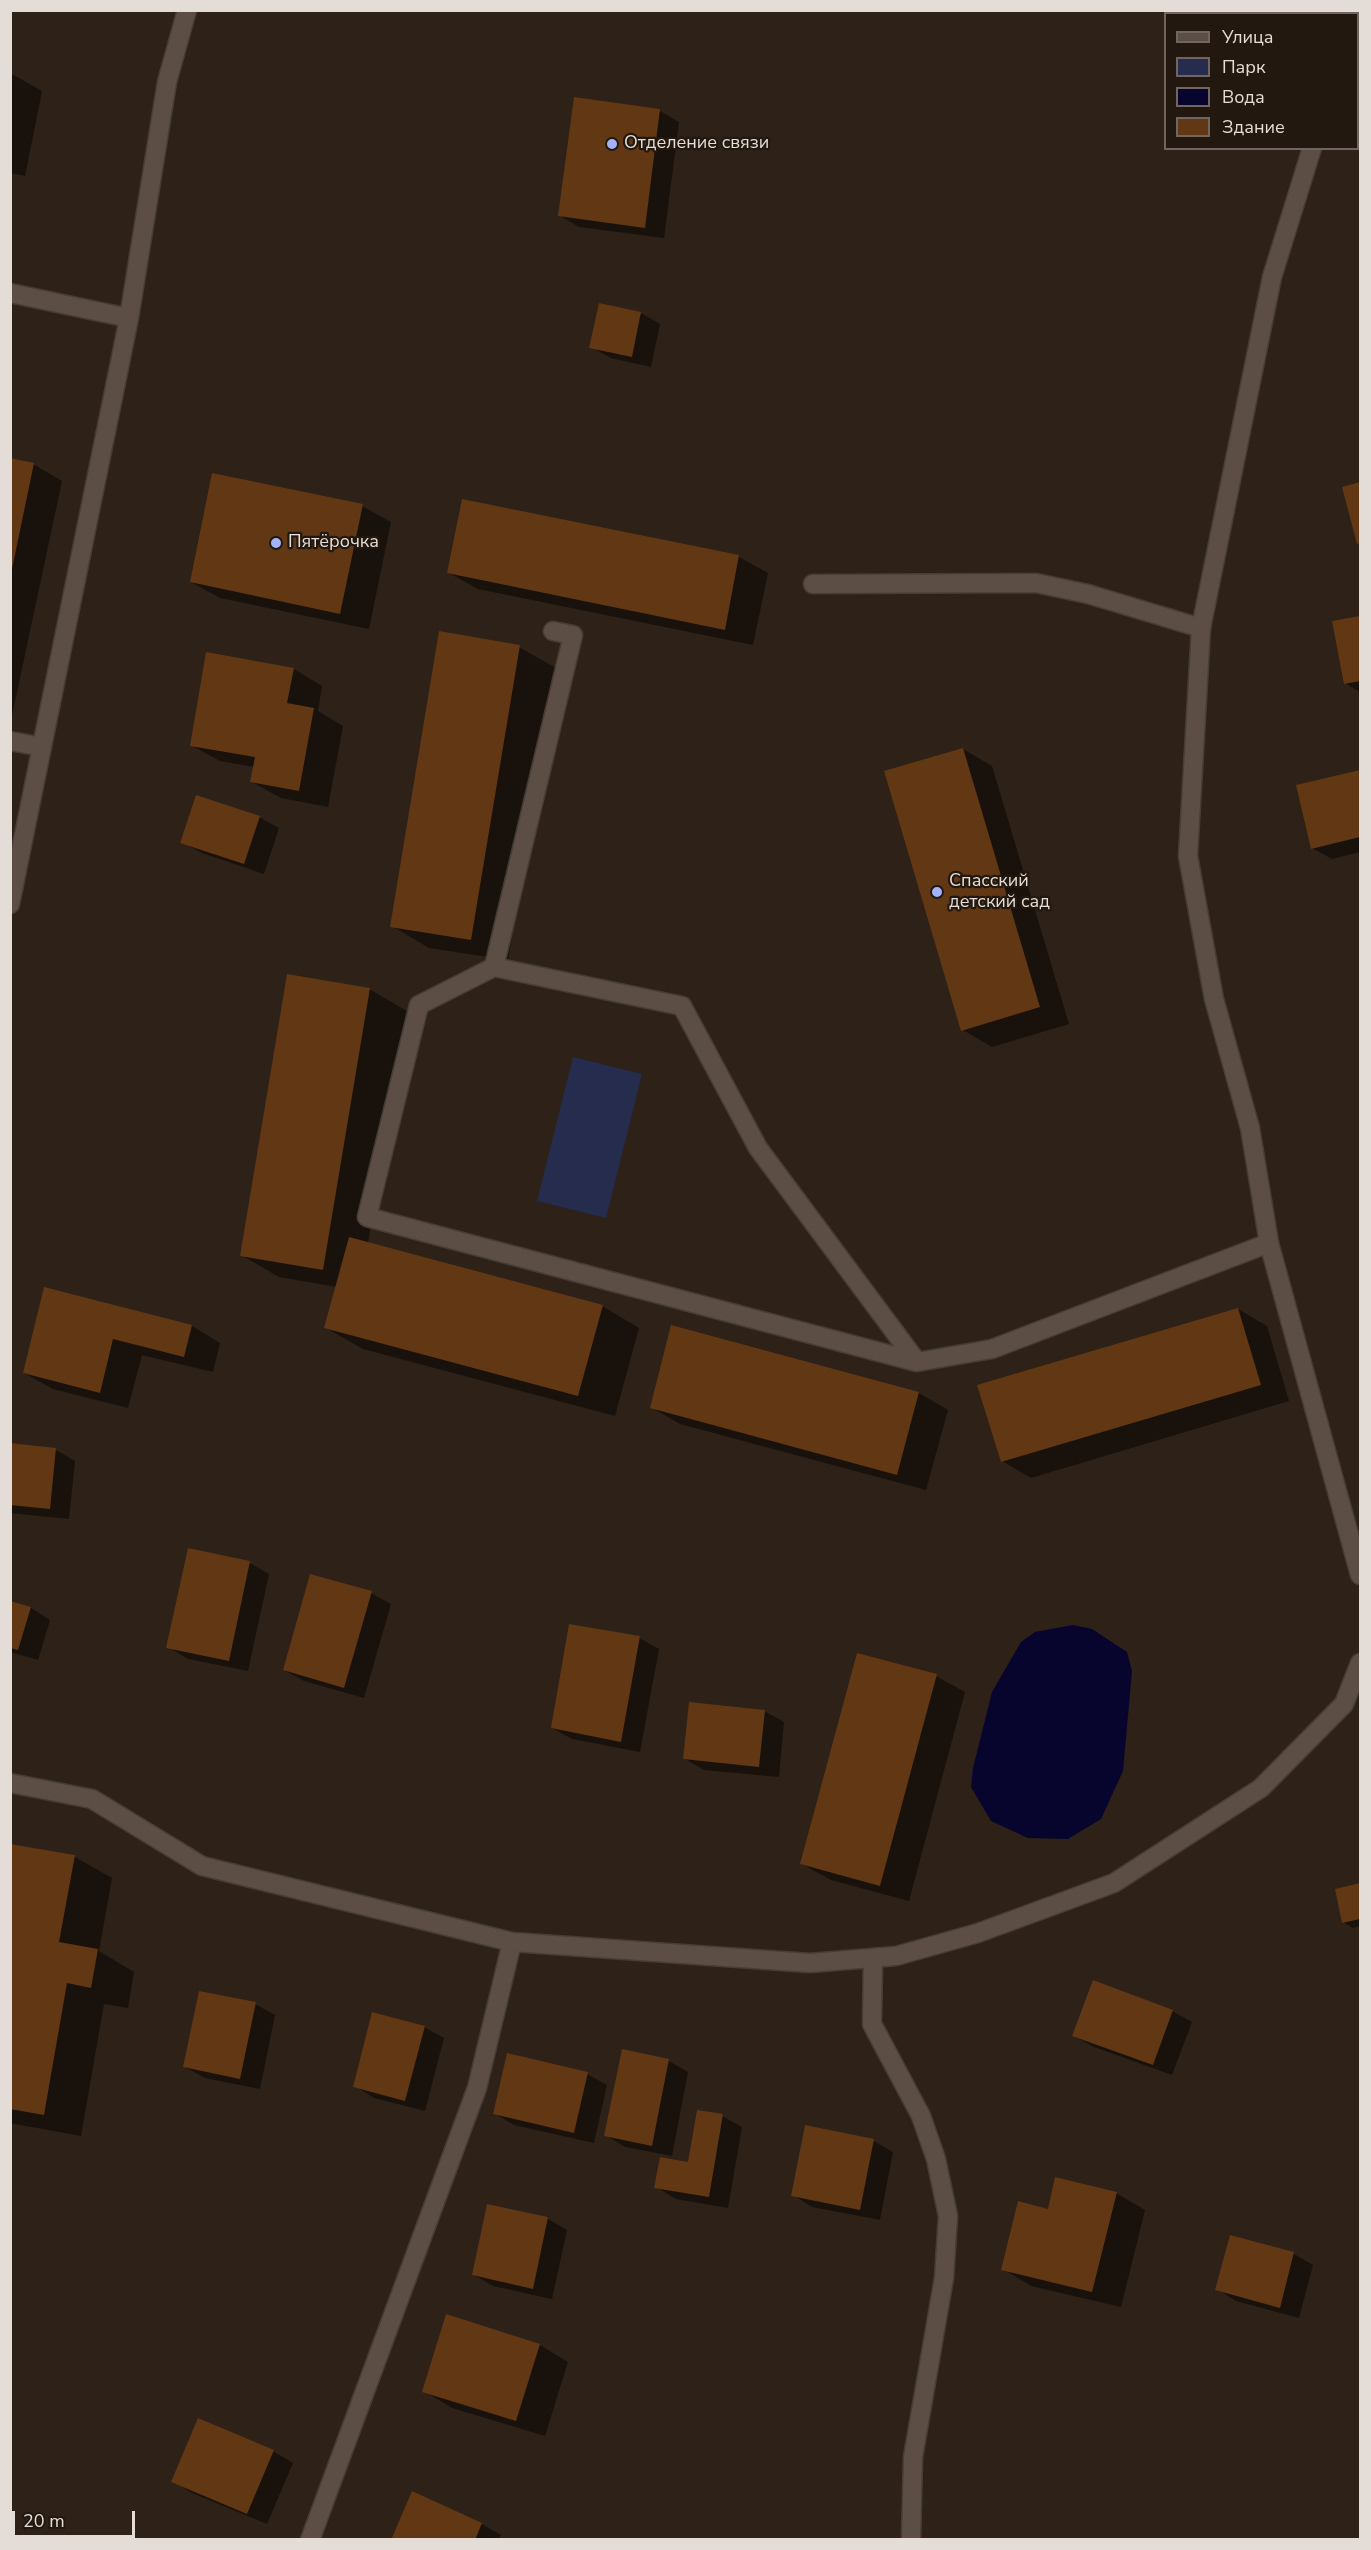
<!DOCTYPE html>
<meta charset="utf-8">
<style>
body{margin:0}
#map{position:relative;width:1371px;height:2550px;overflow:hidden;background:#2d2118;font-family:"Nunito Sans",sans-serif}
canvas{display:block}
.frame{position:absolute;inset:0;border:12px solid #e4dcd6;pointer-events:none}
.legend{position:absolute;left:1164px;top:12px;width:195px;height:138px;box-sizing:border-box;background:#23180f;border:2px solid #70665f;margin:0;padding:8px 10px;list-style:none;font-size:18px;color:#e4dcd6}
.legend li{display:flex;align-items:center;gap:12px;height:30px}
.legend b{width:30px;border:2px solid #70665f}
.scale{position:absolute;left:12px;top:2511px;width:123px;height:27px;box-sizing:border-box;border:3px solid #e4dcd6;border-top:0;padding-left:8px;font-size:18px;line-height:21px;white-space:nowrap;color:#e4dcd6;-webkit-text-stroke:4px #23180f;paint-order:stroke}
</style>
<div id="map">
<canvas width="1371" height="2550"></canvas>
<div class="frame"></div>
<ul class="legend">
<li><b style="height:8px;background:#5c4e44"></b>Улица</li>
<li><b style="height:16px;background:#262c4e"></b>Парк</li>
<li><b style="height:16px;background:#07052d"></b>Вода</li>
<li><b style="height:16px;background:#623713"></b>Здание</li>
</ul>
<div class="scale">20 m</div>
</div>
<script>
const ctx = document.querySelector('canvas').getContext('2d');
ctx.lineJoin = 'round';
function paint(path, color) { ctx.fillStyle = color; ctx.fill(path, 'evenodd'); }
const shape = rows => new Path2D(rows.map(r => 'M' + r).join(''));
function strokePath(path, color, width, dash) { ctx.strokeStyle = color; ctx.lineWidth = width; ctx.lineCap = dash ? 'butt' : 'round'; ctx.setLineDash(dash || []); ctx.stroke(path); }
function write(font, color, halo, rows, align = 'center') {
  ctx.font = font + ' "Nunito Sans",sans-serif'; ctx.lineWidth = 4.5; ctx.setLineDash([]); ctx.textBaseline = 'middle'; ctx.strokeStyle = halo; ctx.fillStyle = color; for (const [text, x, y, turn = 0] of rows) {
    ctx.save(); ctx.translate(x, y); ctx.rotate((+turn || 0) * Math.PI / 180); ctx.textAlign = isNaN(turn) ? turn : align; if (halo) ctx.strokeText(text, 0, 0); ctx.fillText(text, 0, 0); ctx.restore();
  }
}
paint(shape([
 [573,1057,642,1074,606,1218,537,1201]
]), '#262c4e');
paint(shape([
 [1073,1625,1092,1629,1127,1652,1132,1671,1123,1771,1101,1819,1068,1839,1028,1838,991,1821,971,1787,973,1768,992,1692,1021,1642,1035,1632]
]), '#07052d');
paint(shape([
 [10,73,42,91,25,176,10,173],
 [660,111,679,122,664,238,579,227,559,215],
 [641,313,660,324,651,367,611,358,591,347],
 [10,459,33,464,62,481,10,725],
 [1360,484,1360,545,1358,543,1344,488],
 [463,501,739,557,768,573,753,645,478,589,449,573],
 [362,506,391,522,369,629,220,598,191,582],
 [1360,617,1360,692,1345,683,1334,622],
 [519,647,556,668,508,960,429,948,392,926],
 [294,669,322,686,318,711,343,726,328,807,281,798,252,782,254,767,220,761,191,745],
 [963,749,992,766,1069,1024,992,1047,963,1030],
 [1360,771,1360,852,1332,859,1312,848,1298,786],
 [259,817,279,828,264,874,202,853,182,842],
 [369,989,407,1011,368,1244,602,1306,639,1328,615,1416,363,1349,326,1328,337,1287,279,1277,241,1255],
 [45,1289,192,1326,220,1343,213,1372,142,1355,128,1408,53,1389,24,1373],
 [1238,1309,1267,1326,1289,1401,1031,1478,1002,1461],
 [672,1327,919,1393,948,1410,926,1490,680,1424,651,1407],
 [10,1445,56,1450,75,1461,69,1519,10,1513],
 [189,1550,250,1563,269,1574,248,1671,188,1659,168,1647],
 [371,1593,391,1604,364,1698,304,1681,284,1670],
 [10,1602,31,1608,50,1620,38,1660,10,1652],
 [639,1638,659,1649,640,1752,572,1739,552,1728],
 [936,1676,965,1692,909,1901,831,1880,802,1864],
 [764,1711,784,1722,779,1777,704,1770,685,1759],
 [10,1845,75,1857,112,1878,99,1951,134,1972,128,2008,104,2004,81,2136,10,2123],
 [1360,1885,1360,1926,1353,1928,1343,1922,1336,1890],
 [255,2004,275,2015,260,2089,205,2078,185,2067],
 [1172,2011,1192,2022,1172,2075,1094,2047,1074,2036],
 [424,2027,444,2038,425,2111,374,2098,355,2086],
 [669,2061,688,2072,672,2156,625,2147,606,2135],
 [587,2074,607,2085,594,2143,514,2125,494,2113],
 [722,2116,742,2127,728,2208,676,2199,656,2187,689,2164],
 [874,2141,893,2152,880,2220,812,2207,793,2195],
 [1116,2193,1145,2210,1121,2307,1031,2286,1003,2269],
 [488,2206,548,2219,567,2230,552,2299,493,2286,474,2275],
 [1231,2237,1294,2254,1313,2265,1299,2318,1236,2301,1217,2289],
 [540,2345,568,2362,545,2436,452,2408,424,2391],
 [198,2420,273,2451,293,2463,267,2524,192,2493,173,2481],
 [413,2493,482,2524,501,2535,499,2540,392,2540]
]), '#0007');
paint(shape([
 [574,97,660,109,645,228,558,216],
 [599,303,641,312,632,357,589,348],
 [10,458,34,463,12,569,10,568],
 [212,473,363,504,340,614,190,582],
 [1360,482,1360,543,1357,544,1342,487],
 [462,499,739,555,725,630,447,573],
 [1360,616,1360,681,1344,684,1332,621],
 [439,631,520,645,471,940,390,927],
 [206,652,294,668,287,703,314,708,299,791,250,782,255,757,190,746],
 [963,748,1040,1007,961,1031,884,771],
 [1360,770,1360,837,1311,849,1296,785],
 [196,795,260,816,244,864,180,843],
 [287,974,370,988,323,1270,240,1256],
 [349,1237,603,1305,578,1396,324,1328],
 [44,1287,192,1325,184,1357,113,1339,100,1393,23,1373],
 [1238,1308,1261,1385,1001,1462,977,1385],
 [671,1325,919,1392,897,1475,650,1408],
 [10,1443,56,1448,50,1509,10,1505],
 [188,1548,250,1561,229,1661,166,1648],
 [310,1574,372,1591,344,1688,283,1670],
 [10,1601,31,1607,18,1650,10,1648],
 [569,1624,640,1636,621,1742,551,1728],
 [857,1653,937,1674,880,1886,800,1864],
 [689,1702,765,1710,759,1767,683,1759],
 [10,1844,75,1855,59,1942,98,1949,91,1988,67,1983,44,2115,10,2109],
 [1360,1883,1360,1919,1342,1923,1335,1889],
 [1093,1980,1173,2010,1153,2065,1072,2036],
 [199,1991,256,2002,240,2079,183,2067],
 [372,2012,425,2026,405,2101,353,2087],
 [622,2049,669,2059,652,2146,604,2136],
 [507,2053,588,2072,574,2133,493,2114],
 [697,2110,723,2114,709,2197,654,2188,660,2157,688,2162],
 [805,2125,874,2139,860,2210,791,2196],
 [1055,2177,1117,2192,1092,2292,1001,2270,1018,2201,1048,2209],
 [487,2204,548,2217,533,2289,472,2275],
 [1230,2235,1294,2252,1280,2308,1215,2290],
 [446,2314,540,2344,516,2421,422,2392],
 [198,2418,274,2450,247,2514,171,2482],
 [412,2491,482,2523,475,2540,391,2540]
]), '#623713');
const service = shape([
 [813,584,1036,583,1088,594,1201,628],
 [553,631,573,635,494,967,419,1005,367,1217,917,1362,992,1349,1269,1243],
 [10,741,42,747],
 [494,967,682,1006,758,1148,917,1362],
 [873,1958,872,2024,921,2116,936,2159,948,2216,944,2278,913,2457,911,2540],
 [310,2540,477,2088,512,1942]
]);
const minor = shape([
 [1319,14,1319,10],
 [1312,148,1272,277,1201,628,1188,856,1214,999,1250,1128,1269,1243,1360,1575],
 [10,293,129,318],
 [10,904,129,318,167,82,187,10],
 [10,1783,92,1799,202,1866,512,1942,810,1963,896,1956,978,1933,1114,1883,1261,1788,1344,1704,1360,1663]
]);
strokePath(service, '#473c36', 21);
strokePath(minor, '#473c36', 21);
strokePath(service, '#5c4e44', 18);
strokePath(minor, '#5c4e44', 18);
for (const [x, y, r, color] of [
 [612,144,6,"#a3b2fd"],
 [276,543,6,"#a3b2fd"],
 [937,892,6,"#a3b2fd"]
]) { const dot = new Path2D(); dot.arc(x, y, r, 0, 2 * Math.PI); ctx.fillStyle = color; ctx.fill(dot); strokePath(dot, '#23180f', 2); }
write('18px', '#e4dcd6', '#23180f', [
 ["Отделение связи",624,144],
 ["Пятёрочка",288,543],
 ["Спасский",949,882],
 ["детский сад",949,903]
], 'left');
</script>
